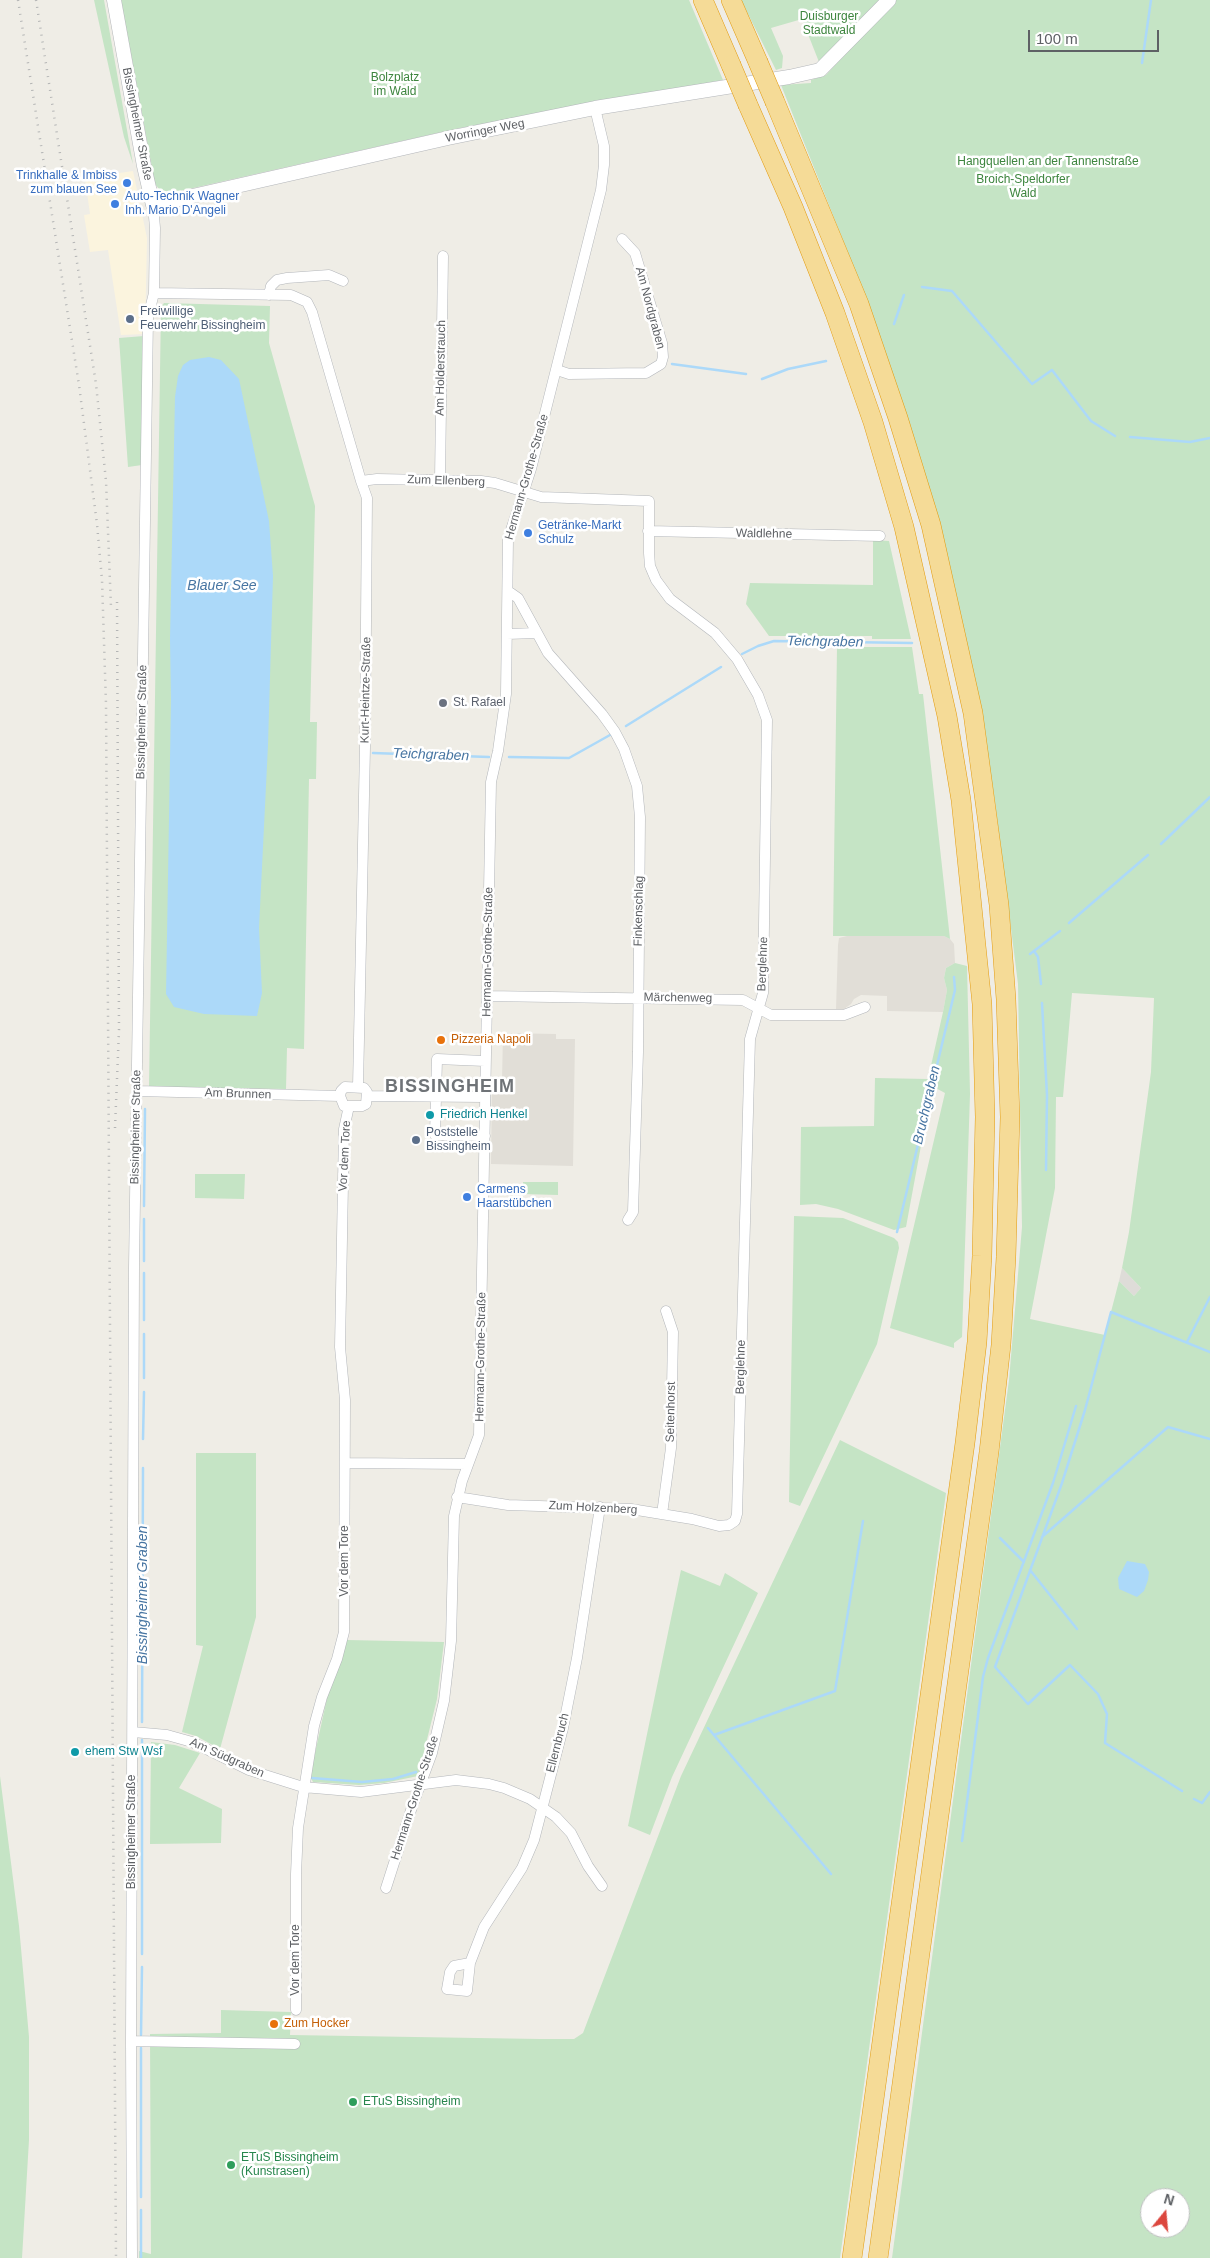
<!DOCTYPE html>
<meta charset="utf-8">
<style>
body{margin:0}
#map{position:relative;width:1210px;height:2258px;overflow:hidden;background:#efede6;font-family:Arial,sans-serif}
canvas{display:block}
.north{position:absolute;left:1140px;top:2188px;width:50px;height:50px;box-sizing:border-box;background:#fff;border:1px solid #bfc0c1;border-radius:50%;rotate:17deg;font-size:14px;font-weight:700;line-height:20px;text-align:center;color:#5e6165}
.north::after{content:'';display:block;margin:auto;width:18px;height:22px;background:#dc473e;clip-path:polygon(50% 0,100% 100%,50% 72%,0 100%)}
.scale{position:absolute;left:1028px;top:30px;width:131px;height:22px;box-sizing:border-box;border:2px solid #5e6165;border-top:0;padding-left:6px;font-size:15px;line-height:18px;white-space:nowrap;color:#5e6165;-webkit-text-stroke:4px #fff;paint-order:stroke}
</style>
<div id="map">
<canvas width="1210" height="2258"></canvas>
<div class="north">N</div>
<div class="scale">100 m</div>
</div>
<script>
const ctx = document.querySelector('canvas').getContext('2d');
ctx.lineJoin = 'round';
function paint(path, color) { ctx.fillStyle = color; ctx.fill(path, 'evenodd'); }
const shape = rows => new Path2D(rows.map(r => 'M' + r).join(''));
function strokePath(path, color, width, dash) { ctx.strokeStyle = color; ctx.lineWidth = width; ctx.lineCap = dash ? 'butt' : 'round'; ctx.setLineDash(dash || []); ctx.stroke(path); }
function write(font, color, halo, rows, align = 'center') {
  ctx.font = font + ' Arial,sans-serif'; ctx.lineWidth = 5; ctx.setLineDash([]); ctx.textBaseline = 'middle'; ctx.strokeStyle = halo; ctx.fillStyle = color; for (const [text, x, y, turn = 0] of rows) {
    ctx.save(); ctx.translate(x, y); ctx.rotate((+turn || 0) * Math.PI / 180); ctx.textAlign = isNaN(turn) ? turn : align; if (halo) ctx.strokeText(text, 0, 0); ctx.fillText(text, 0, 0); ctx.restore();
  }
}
paint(shape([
 [133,171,147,238,145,334,121,335,108,250,90,252,84,215,90,214,85,178]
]), '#fbf4de');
paint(shape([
 [1122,1268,1141,1288,1134,1296,1119,1281]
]), '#dedcd8');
paint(shape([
 [847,936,944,936,950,939,954,944,955,963,946,968,944,978,947,990,943,1012,887,1011,887,996,861,995,854,999,851,1004,844,1009,836,1009,838,945,839,938],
 [503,1033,556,1034,556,1039,575,1039,573,1166,491,1164,492,1081,502,1081]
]), '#e1ded7');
paint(shape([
 [94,0,104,0,133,164,124,137],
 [121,0,689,0,723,80,460,128,171,193,159,189,155,184],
 [741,0,881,0,819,62,802,19,771,28,783,56,782,68,776,70],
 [894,0,1210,0,1210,2258,892,2258,1009,1380,1022,1227,1018,984,995,802,981,715,868,303,781,85,811,83,811,80,826,75],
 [1072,993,1154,998,1151,1072,1129,1232,1122,1268,1141,1288,1134,1296,1119,1281,1105,1335,1030,1319,1055,1188,1056,1097,1063,1097],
 [1150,2198,1180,2198,1180,2228,1150,2228],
 [164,303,270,306,269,343,315,506,310,722,317,722,316,779,309,779,304,1049,287,1048,286,1089,149,1087,161,307],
 [144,336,142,465,128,467,119,338],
 [873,540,889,541,911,639,872,639,872,636,769,636,746,604,750,583,873,585],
 [837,647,912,647,919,694,923,694,950,939,944,936,833,936],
 [955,963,967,966,970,1094,962,1337,954,1343,954,1348,890,1328,945,1093,932,1086,906,1227,894,1230,838,1209,816,1204,800,1205,801,1127,874,1126,875,1078,928,1079,943,1012,947,990,944,978,946,968],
 [195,1174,245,1174,244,1199,195,1198],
 [523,1182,558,1182,558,1195,523,1194],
 [794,1216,843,1218,894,1238,898,1242,899,1248,877,1344,800,1506,789,1502],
 [840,1440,946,1493,840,2258,139,2258,139,2251,151,2254,150,2034,221,2033,221,2010,291,2012,290,2035,540,2039,574,2039,583,2033,681,1776],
 [196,1453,256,1453,256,1617,220,1749,196,1736,182,1732,203,1646,196,1645],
 [681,1570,720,1586,725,1573,758,1593,672,1777,650,1835,628,1826],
 [347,1640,444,1642,437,1699,418,1776,384,1783,359,1785,313,1782,310,1776,327,1698],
 [151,1742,175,1745,200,1753,179,1788,222,1809,221,1843,150,1844],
 [0,1776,19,1926,29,2037,29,2140,22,2258,0,2258]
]), '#c5e4c5');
paint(shape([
 [209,357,221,360,239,379,269,521,273,576,268,745,259,928,262,993,257,1016,204,1014,174,1007,166,994,171,700,170,639,175,397,178,376,183,365,190,360],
 [1127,1561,1145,1564,1149,1572,1148,1580,1144,1591,1137,1597,1119,1589,1118,1578]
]), '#acd9f9');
strokePath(shape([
 [1142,63,1151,0],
 [922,287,952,291,1032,384,1052,370,1091,421,1115,436],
 [894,324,904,295],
 [672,364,746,374],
 [762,379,788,369,826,361],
 [1130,437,1190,442,1210,438],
 [742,654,758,646,774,641,912,643],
 [626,726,721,667],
 [373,753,489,757],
 [509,757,569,758,610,735],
 [1161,844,1210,797],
 [1069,923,1148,855],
 [1034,951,1038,957,1041,984],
 [1030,954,1060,931],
 [1042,1003,1047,1095,1046,1170],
 [144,1206,145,1109],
 [897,1232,955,990,954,977],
 [144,1261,144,1219],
 [144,1320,144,1273],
 [1187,1342,1210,1297],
 [144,1378,144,1334],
 [143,1439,144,1392],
 [1042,1537,1168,1427,1210,1439],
 [1000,1538,1024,1562],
 [1030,1570,1077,1629],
 [142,1722,143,1468],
 [708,1728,831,1874],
 [714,1735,835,1691,863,1521],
 [312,1778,362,1782,393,1779,416,1772],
 [1182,1791,1105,1743,1107,1714,1098,1694,1070,1665,1028,1704,995,1667,1062,1483,1085,1410,1111,1312,1210,1352],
 [1194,1799,1202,1803,1210,1792],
 [962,1841,983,1677,988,1658,1053,1483,1076,1406],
 [142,1954,142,1740],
 [141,2035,142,1967],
 [141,2197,141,2048],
 [141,2210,141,2258]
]), '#acd9f9', 2.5);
const minor = shape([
 [154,293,291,295,307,302,312,312,361,481,367,498,365,747,358,1087],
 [269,295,271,286,277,280,287,278,329,275,343,281],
 [557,370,569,374,646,373,661,364,663,357,662,343,635,253,622,239],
 [440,480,443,256],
 [361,481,377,479,481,481,495,483,541,497,649,501,649,553,650,566,656,580,670,599,715,633,737,659,758,695,767,720,763,993,750,1039,737,1514,735,1521,729,1525,719,1526,692,1519,631,1509,508,1505,457,1497],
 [648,531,880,536],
 [508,591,518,598,548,653,602,714,615,732,624,749,637,786,640,817,638,1052,633,1212,628,1220],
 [507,634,536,633],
 [487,996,743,1000,771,1015,844,1015,865,1007],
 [485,1061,437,1059,435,1135,485,1136],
 [345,1087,364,1088,367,1092,366,1104,362,1106,344,1106,340,1096,341,1091,345,1087],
 [137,1091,340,1096],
 [367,1096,485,1097],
 [345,1463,468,1464],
 [662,1514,671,1448,673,1332,666,1311],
 [133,1732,167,1735,192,1742,249,1770,303,1787,361,1792,456,1780,489,1784,504,1788,530,1799,556,1817,571,1833,588,1866,602,1886],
 [386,1888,412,1807,432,1753,444,1701,451,1641,454,1516,462,1481,479,1435,491,782,498,751,506,694,508,539,531,469,601,190,604,165,604,146,595,108],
 [470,1963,467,1991,447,1989,450,1972,454,1966,470,1963,484,1927,522,1868,534,1840,563,1728,577,1658,600,1507],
 [296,2010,296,1874,298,1828,314,1726,322,1697,337,1659,344,1632,345,1400,340,1347,344,1129,349,1106],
 [131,2041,295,2044],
 [132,2258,131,2041,134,1267,148,317,154,293,155,228,153,205]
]);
const tertiary = shape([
 [114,0,144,166,153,205,448,138,595,108,789,77,820,70,889,0]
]);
const motorway = shape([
 [703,0,731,65],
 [731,0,758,62],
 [775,102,859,304,898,418,931,525,973,713,999,905,1006,999,1010,1117,1006,1257,1001,1345,989,1452,878,2258],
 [748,105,793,207,835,313,873,422,904,527,947,716,961,800,982,1004,985,1117,982,1256,977,1342,965,1443,852,2258]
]);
strokePath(minor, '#b3b6ba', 11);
strokePath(tertiary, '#b3b6ba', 15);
strokePath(motorway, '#e39c11', 20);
strokePath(minor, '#fff', 10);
strokePath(tertiary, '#fff', 14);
strokePath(motorway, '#f5db97', 19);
strokePath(shape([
 [18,0,79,385,97,524,102,580,106,704,116,2258],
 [36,0,96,384,106,481,111,607],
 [115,1128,119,1030,117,598]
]), '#b4b5b5', 2.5, [1, 6]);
const motorwayBridge = shape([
 [758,62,775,102],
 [731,65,748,105]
]);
strokePath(motorwayBridge, '#e39c11', 20, []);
strokePath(motorwayBridge, '#f5db97', 19);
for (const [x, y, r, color] of [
 [127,183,5,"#3f7fe0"],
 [115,204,5,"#3f7fe0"],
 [130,319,5,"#5c6f8a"],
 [528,533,5,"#3f7fe0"],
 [443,703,5,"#6b7280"],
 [441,1040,5,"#e8710a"],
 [430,1115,5,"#0f9aa8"],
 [416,1140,5,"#5c6f8a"],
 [467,1197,5,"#3f7fe0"],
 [75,1752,5,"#0f9aa8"],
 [274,2024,5,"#e8710a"],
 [353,2102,5,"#2e9e5b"],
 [231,2165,5,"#2e9e5b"]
]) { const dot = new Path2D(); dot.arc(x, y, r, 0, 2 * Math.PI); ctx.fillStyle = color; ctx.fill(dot); strokePath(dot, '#fff', 2); }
write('12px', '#3d853e', '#fff', [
 ["Duisburger",829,17],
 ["Stadtwald",829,31],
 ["Bolzplatz",395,78],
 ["im Wald",395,92],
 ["Hangquellen an der Tannenstraße",1048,162],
 ["Broich-Speldorfer",1023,180],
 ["Wald",1023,194]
]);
write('12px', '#5e6165', '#fff', [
 ["Bissingheimer Straße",137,124,79],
 ["Worringer Weg",485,131,-11],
 ["Am Nordgraben",650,308,75],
 ["Am Holderstrauch",441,368,-89],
 ["Hermann-Grothe-Straße",527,477,-74],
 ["Zum Ellenberg",446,481,2],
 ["Waldlehne",764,534,1],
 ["Kurt-Heintze-Straße",366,690,-89],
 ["Bissingheimer Straße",142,722,-89],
 ["Finkenschlag",639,911,-89],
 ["Hermann-Grothe-Straße",488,952,-89],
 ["Berglehne",763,964,-88],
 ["Märchenweg",678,998,1],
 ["Am Brunnen",238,1094,2],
 ["Bissingheimer Straße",136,1127,-89],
 ["Vor dem Tore",345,1156,-87],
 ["Hermann-Grothe-Straße",481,1357,-89],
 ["Berglehne",741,1367,-89],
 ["Seitenhorst",671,1412,-89],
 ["Zum Holzenberg",593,1508,3],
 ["Vor dem Tore",345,1561,-90],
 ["Ellernbruch",558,1743,-76],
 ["Am Südgraben",227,1758,24],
 ["Hermann-Grothe-Straße",415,1798,-72],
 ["Bissingheimer Straße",132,1832,-90],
 ["Vor dem Tore",296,1960,-90]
]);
write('12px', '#366cbe', '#fff', [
 ["Trinkhalle & Imbiss",117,176,"right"],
 ["zum blauen See",117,190,"right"],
 ["Auto-Technik Wagner",125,197],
 ["Inh. Mario D'Angeli",125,211],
 ["Getränke-Markt",538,526],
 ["Schulz",538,540],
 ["Carmens",477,1190],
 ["Haarstübchen",477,1204]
], 'left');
write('12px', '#4e5e75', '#fff', [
 ["Freiwillige",140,312],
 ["Feuerwehr Bissingheim",140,326],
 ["Poststelle",426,1133],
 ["Bissingheim",426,1147]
], 'left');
write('12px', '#5b616d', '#fff', [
 ["St. Rafael",453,703]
], 'left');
write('12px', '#c56008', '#fff', [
 ["Pizzeria Napoli",451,1040],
 ["Zum Hocker",284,2024]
], 'left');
write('12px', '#0d838f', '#fff', [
 ["Friedrich Henkel",440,1115],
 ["ehem Stw Wsf",85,1752]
], 'left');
write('12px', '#27864d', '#fff', [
 ["ETuS Bissingheim",363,2102],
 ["ETuS Bissingheim",241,2158],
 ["(Kunstrasen)",241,2172]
], 'left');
write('italic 14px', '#4775a2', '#fff', [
 ["Blauer See",222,586],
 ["Teichgraben",825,642,1],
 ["Teichgraben",431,755,2],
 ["Bruchgraben",927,1105,-77],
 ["Bissingheimer Graben",143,1595,-90]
]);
ctx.letterSpacing = '1px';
write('bold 18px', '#6f7377', '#fff', [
 ["BISSINGHEIM",450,1087]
]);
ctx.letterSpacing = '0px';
</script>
